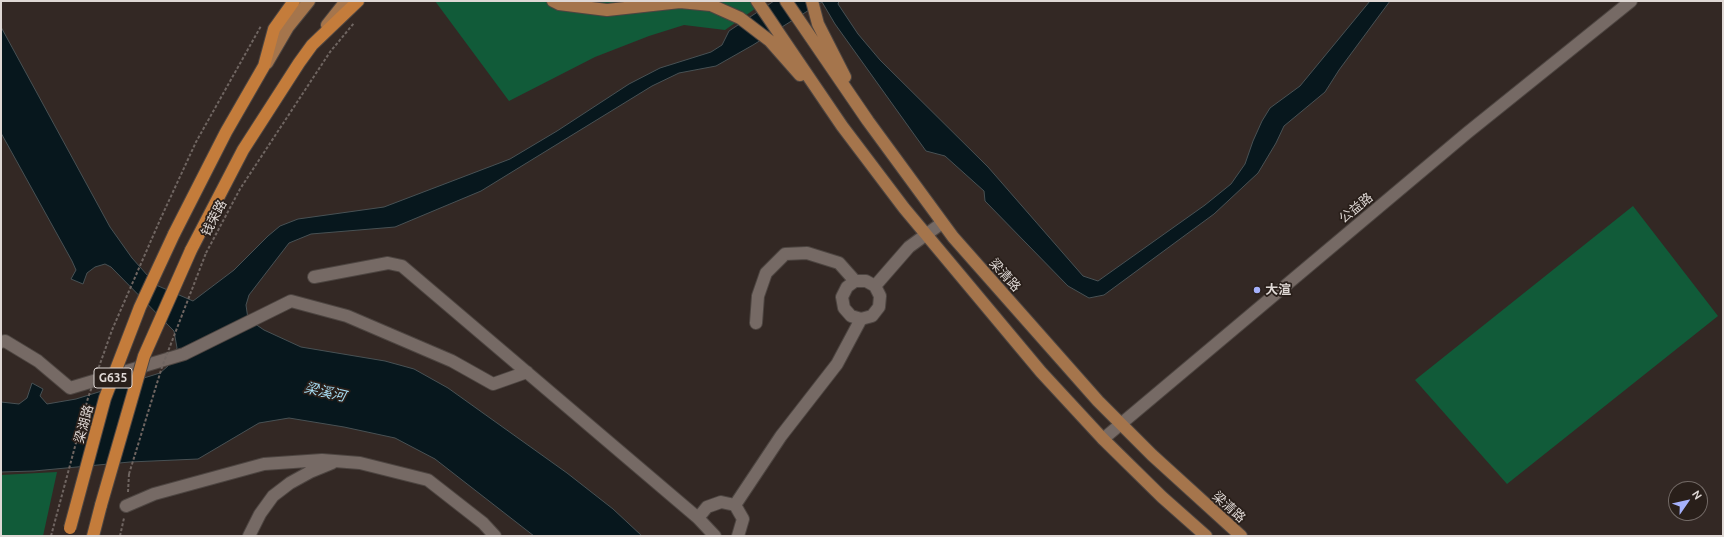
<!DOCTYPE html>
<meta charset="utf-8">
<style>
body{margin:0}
#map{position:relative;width:1724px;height:537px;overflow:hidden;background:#332824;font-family:Ubuntu,sans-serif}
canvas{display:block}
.frame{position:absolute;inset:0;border:2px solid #dfd8d5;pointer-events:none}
.north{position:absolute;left:1668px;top:481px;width:40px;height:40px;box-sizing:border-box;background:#291f1a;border:1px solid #726965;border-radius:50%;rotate:56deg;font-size:11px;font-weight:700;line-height:16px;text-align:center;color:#dfd8d5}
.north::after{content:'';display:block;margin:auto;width:14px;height:18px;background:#a5b1fc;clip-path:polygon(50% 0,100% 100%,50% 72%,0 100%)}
</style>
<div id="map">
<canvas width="1724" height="537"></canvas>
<div class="frame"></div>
<div class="north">N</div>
</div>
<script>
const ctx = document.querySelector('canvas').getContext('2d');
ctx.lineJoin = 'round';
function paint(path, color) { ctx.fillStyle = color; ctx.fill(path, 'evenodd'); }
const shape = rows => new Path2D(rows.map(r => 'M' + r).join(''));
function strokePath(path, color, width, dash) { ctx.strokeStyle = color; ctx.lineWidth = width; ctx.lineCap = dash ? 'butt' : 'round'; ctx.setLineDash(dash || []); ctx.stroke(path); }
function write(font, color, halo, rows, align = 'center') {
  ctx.font = font + ' Ubuntu,"Noto Sans SC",sans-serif'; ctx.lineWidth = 3.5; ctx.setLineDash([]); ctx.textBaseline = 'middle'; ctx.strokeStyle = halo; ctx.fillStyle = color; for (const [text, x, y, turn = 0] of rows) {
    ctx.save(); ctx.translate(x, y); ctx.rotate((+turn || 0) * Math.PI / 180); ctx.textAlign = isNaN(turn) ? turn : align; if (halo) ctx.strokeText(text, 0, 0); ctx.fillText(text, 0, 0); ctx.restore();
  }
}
paint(shape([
 [435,1,766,1,725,30,684,25,649,36,595,57,509,101],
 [1633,206,1718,316,1507,484,1415,380],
 [57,472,43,536,1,536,1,475]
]), '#115b39');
const water = shape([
 [774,1,839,1,838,4,858,34,880,60,988,167,1083,276,1098,281,1205,205,1231,184,1245,164,1253,141,1262,121,1270,108,1300,86,1370,1,1390,1,1339,70,1325,92,1284,126,1276,143,1258,173,1214,214,1104,295,1089,298,1068,286,985,201,984,191,945,156,926,151,835,24,822,2,753,45,716,66,679,73,652,86,481,191,395,227,311,234,289,243,249,295,246,305,248,319,264,330,301,347,385,361,414,369,448,388,567,473,613,509,642,536,534,536,435,459,395,438,344,427,289,418,259,423,198,459,130,462,34,471,1,472,1,402,19,404,27,398,32,383,43,389,40,396,47,404,76,399,160,373,168,366,173,358,177,348,174,331,111,267,105,264,95,267,87,273,83,284,71,279,76,270,72,261,1,133,1,27,110,227,132,258,156,285,193,301,234,270,268,236,280,226,298,219,384,207,510,159,557,131,629,84,660,68,711,52,722,45,729,31,774,1]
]);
paint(water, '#07171d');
strokePath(water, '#485154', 1);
const minor = shape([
 [314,277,388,263,402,266,698,518,715,536],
 [875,286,909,247,942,223],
 [756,323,758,296,766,273,785,254,807,253,839,263,855,281],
 [1,342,5,341,38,361,70,388,184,354,291,301,347,316,452,361,493,384,527,372],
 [1103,439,1467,133,1631,1],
 [735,505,743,519,738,536],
 [126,506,154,494,264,464,322,460,360,463,428,480,483,523,495,536],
 [698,518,707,507,721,502,735,505,781,436,837,364,861,319,872,316,879,307,880,296,875,286,866,281,855,281,847,287,842,297,844,308,851,316,861,319],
 [249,536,260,514,273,496,290,483,310,472,332,463]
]);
const major = shape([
 [553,1,559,4,607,10,680,2,711,5,740,18,770,41,800,75],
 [757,1,842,126,904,208,1041,372,1103,439,1162,497,1206,536],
 [786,1,868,121,953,237,1098,401,1152,455,1241,536],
 [812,1,818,24,845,77],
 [327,25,346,1],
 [267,63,288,27,309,1]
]);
const highway = shape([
 [174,234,226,132,264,66,274,29,294,1],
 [191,250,243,150,299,63,312,45,358,1],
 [93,536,101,505]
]);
strokePath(minor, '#4d4541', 14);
strokePath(major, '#4d4541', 14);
strokePath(highway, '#4d4541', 14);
strokePath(shape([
 [160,220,196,142,261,26],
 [206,253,240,189,330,52,354,23],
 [128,492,129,474],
 [120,536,124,518]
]), '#6f6561', 2, [3, 2]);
strokePath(minor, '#766a65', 12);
strokePath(major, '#a5754c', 12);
strokePath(highway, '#c47c3b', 12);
const highwayBridge = shape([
 [101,505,144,356,191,250],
 [70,528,105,398,140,307,174,234]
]);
strokePath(highwayBridge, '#4d4541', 14, []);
strokePath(shape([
 [129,474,162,367,206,253],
 [51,536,88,398,112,330,160,220]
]), '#6f6561', 2, [3, 2]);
strokePath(highwayBridge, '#c47c3b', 12);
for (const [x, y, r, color] of [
 [1257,290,4,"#a5b1fc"]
]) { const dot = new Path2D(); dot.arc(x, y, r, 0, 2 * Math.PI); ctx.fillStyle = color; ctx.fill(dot); strokePath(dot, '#291f1a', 1.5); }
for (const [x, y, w] of [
 [113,378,38]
]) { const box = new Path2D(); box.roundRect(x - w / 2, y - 10, w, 20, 3); ctx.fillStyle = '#291f1a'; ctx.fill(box); strokePath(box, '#dfd8d5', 1); }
write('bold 12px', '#dfd8d5', null, [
 ["G635",113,378]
]);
write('13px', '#dfd8d5', '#291f1a', [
 ["公益路",1356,208,-40],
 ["钱荣路",214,218,-62],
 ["梁清路",1005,275,48],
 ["梁湖路",84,424,-75],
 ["梁清路",1229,507,42]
]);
write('bold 13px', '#dfd8d5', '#291f1a', [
 ["大渲",1265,290]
], 'left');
write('italic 14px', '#a7dcf2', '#291f1a', [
 ["梁溪河",325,392,13]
]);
</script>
